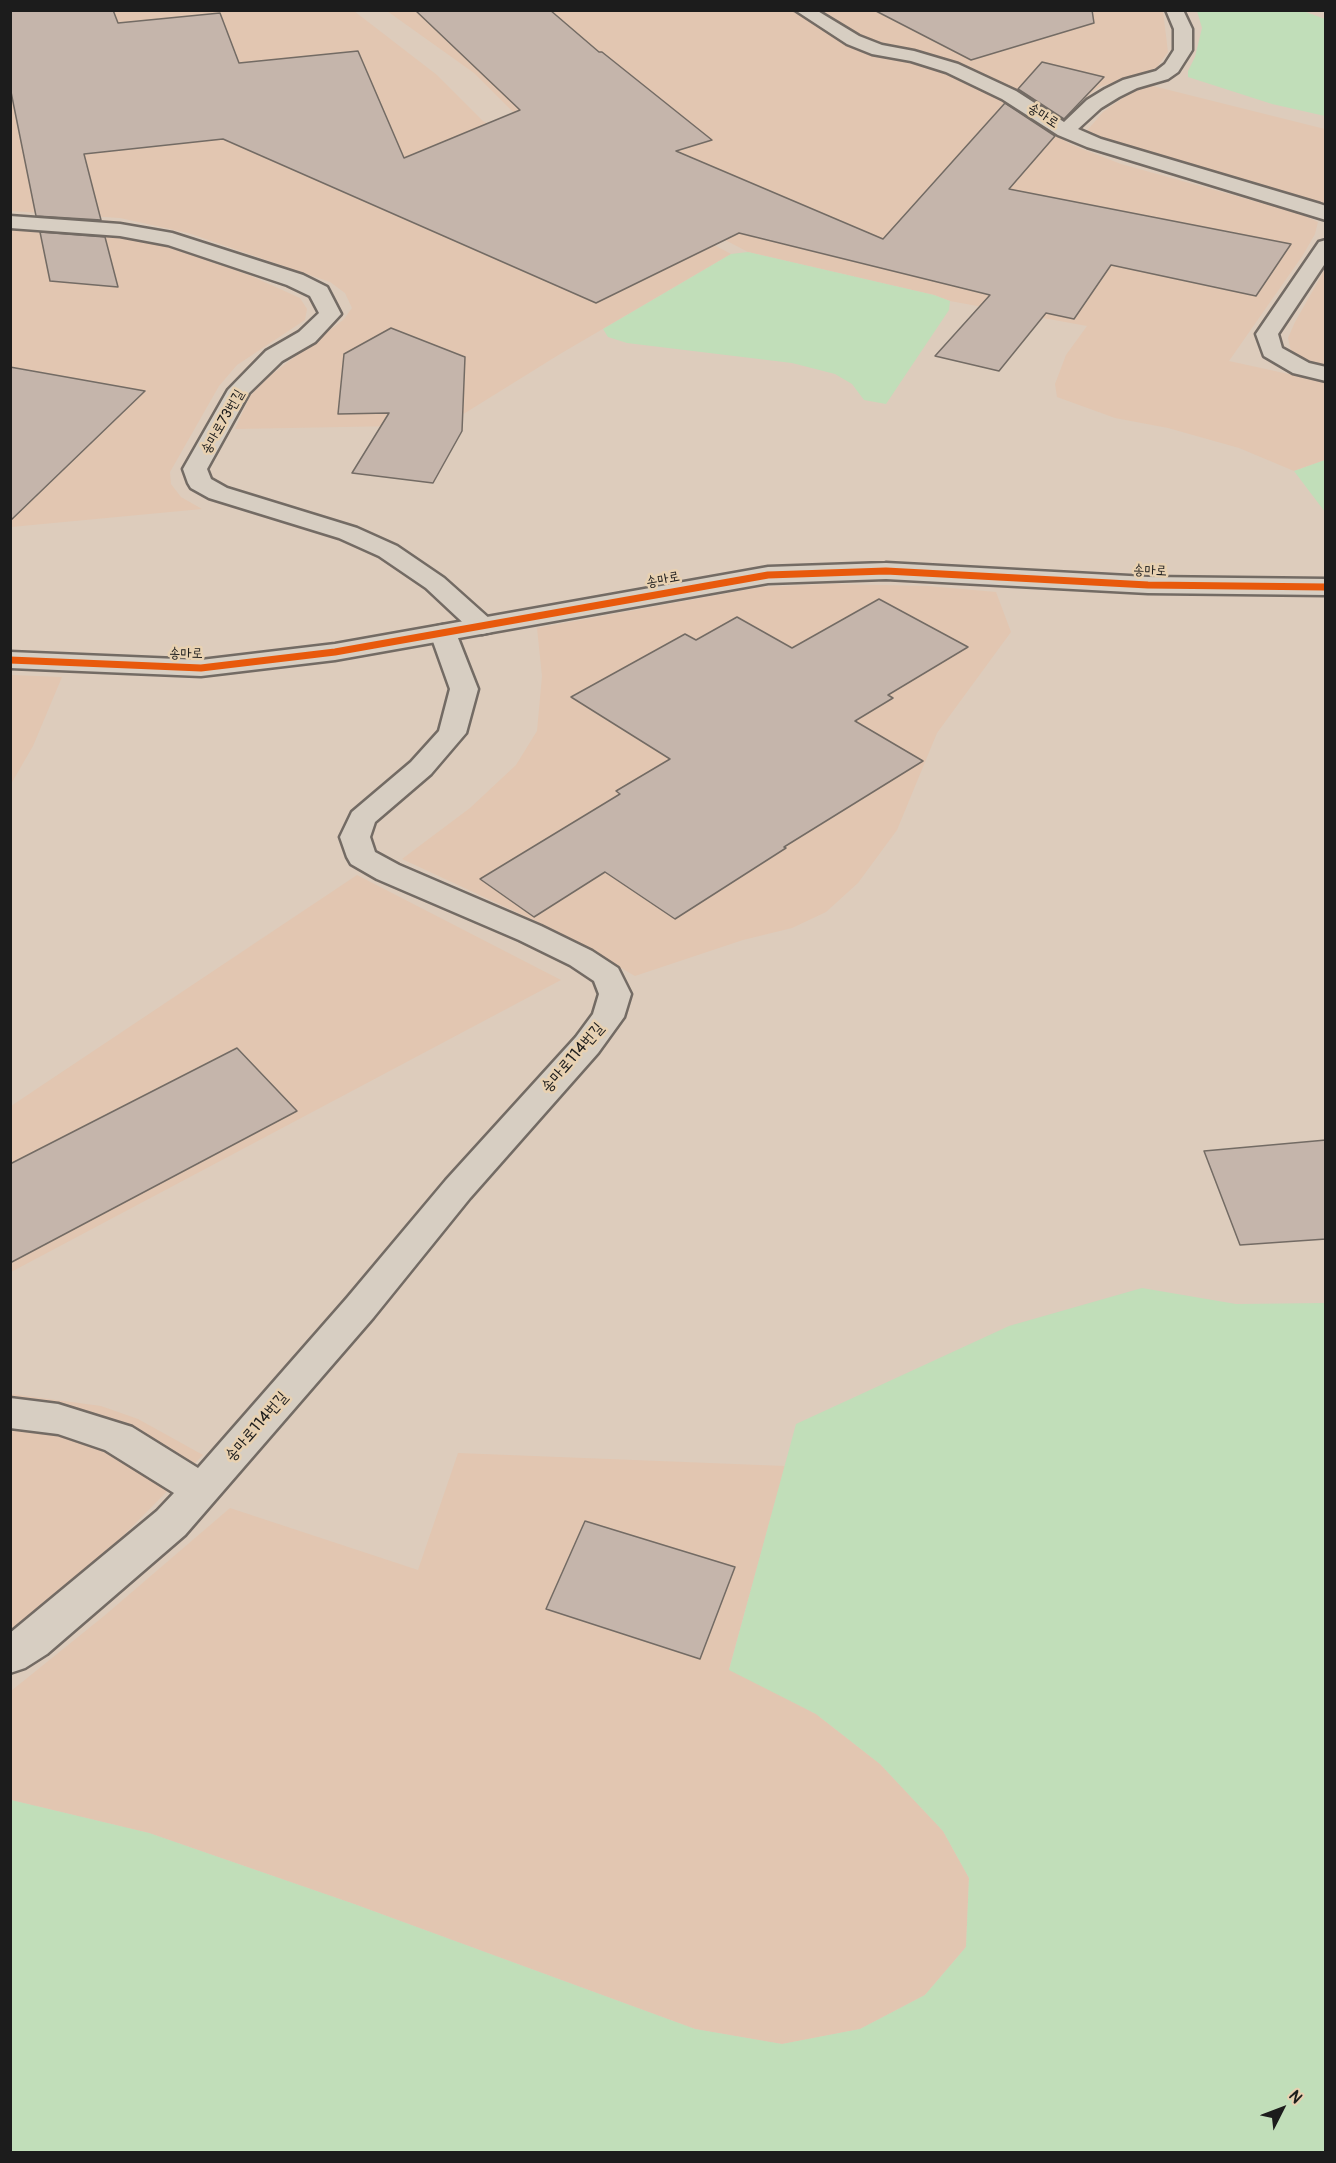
<!DOCTYPE html>
<meta charset="utf-8">
<style>
body{margin:0}
#map{position:relative;width:1336px;height:2163px;overflow:hidden;background:#ddccbc;font-family:Pangolin,sans-serif}
canvas{display:block}
.frame{position:absolute;inset:0;border:12px solid #1c1c1c;pointer-events:none}
.north{position:absolute;left:1252px;top:2079px;width:60px;height:60px;-webkit-text-stroke:4px #e8d1b1;paint-order:stroke;rotate:48deg;font-size:16px;font-weight:700;line-height:24px;text-align:center;color:#1c1c1c}
.north::after{content:'';display:block;margin:auto;width:21px;height:27px;background:#1c1c1c;clip-path:polygon(50% 0,100% 100%,50% 72%,0 100%)}
</style>
<div id="map">
<canvas width="1336" height="2163"></canvas>
<div class="frame"></div>
<div class="north">N</div>
</div>
<script>
const ctx = document.querySelector('canvas').getContext('2d');
ctx.lineJoin = 'round';
function paint(path, color) { ctx.fillStyle = color; ctx.fill(path, 'evenodd'); }
const shape = rows => new Path2D(rows.map(r => 'M' + r).join(''));
function strokePath(path, color, width, dash) { ctx.strokeStyle = color; ctx.lineWidth = width; ctx.lineCap = dash ? 'butt' : 'round'; ctx.setLineDash(dash || []); ctx.stroke(path); }
function write(font, color, halo, rows, align = 'center') {
  ctx.font = font + ' Pangolin,"Poor Story",sans-serif'; ctx.lineWidth = 5; ctx.setLineDash([]); ctx.textBaseline = 'middle'; ctx.strokeStyle = halo; ctx.fillStyle = color; for (const [text, x, y, turn = 0] of rows) {
    ctx.save(); ctx.translate(x, y); ctx.rotate((+turn || 0) * Math.PI / 180); ctx.textAlign = isNaN(turn) ? turn : align; if (halo) ctx.strokeText(text, 0, 0); ctx.fillText(text, 0, 0); ctx.restore();
  }
}
paint(shape([
 [11,11,354,11,437,75,483,121,731,254,560,354,457,418,397,426,235,429,250,396,271,375,343,320,352,308,345,293,330,282,188,233,120,218,11,211],
 [387,11,1163,11,1168,52,1157,67,1143,74,1099,87,1065,113,1047,131,1072,145,1121,164,1301,214,1318,222,1315,234,1303,255,1229,361,1325,382,1325,460,1294,471,1239,448,1168,428,1115,418,1057,397,1055,384,1066,355,1087,326,950,301,934,295,748,252,643,197,525,124,474,73],
 [1149,85,1325,129,1325,205,1143,153,1085,133,1103,112,1127,95],
 [10,228,127,239,164,246,249,275,300,298,307,309,305,320,237,365,219,386,170,472,171,484,181,497,202,509,11,527],
 [1325,269,1325,367,1307,361,1291,351,1288,338,1295,322],
 [834,584,928,586,996,592,1011,632,937,733,897,830,858,883,826,912,792,928,743,940,635,976,557,931,402,859,470,808,516,765,537,731,542,676,537,628,762,587],
 [11,675,62,677,33,746,11,784],
 [357,875,561,980,11,1272,11,1106],
 [11,1394,101,1406,138,1419,203,1455,118,1541,11,1630],
 [458,1453,785,1466,729,1669,816,1714,880,1764,943,1831,969,1878,966,1947,925,1995,860,2029,782,2044,695,2029,354,1904,149,1833,11,1800,11,1691,104,1616,230,1508,418,1570]
]), '#e2c6b1');
paint(shape([
 [1197,11,1303,11,1325,19,1325,116,1272,104,1188,77,1188,71,1195,57,1202,28],
 [748,252,934,295,950,301,949,310,886,404,864,400,852,384,835,374,792,363,627,343,608,337,603,329,731,254],
 [1325,460,1326,460,1325,512,1294,471],
 [1142,1288,1236,1304,1325,1303,1325,2152,11,2152,11,1800,149,1833,354,1904,695,2029,782,2044,860,2029,925,1995,966,1947,969,1878,943,1831,880,1764,816,1714,729,1670,796,1424,1009,1326]
]), '#c1deb9');
const building = shape([
 [10,10,113,10,118,23,220,13,239,63,358,51,404,158,520,110,415,10,550,10,599,52,602,52,712,140,676,151,883,239,1005,103,1055,136,1009,189,1291,244,1256,296,1111,265,1074,319,1046,313,999,371,935,356,990,295,739,233,596,303,223,139,84,154,101,220,36,216,10,87,10,10],
 [874,10,1092,10,1094,23,971,60,874,10],
 [1042,62,1104,77,1064,119,1018,89,1042,62],
 [40,232,105,237,118,287,50,281,40,232],
 [391,328,465,357,462,431,433,483,352,473,389,413,338,414,344,354,391,328],
 [10,367,145,391,10,521,10,367],
 [879,599,968,647,888,695,893,698,855,721,923,761,784,847,786,848,675,919,605,872,534,917,480,879,620,794,616,791,670,759,571,697,685,634,696,640,737,617,792,648,879,599],
 [237,1048,297,1111,10,1263,10,1164,237,1048],
 [1326,1140,1326,1239,1240,1245,1204,1151,1326,1140],
 [585,1521,735,1567,700,1659,546,1609,585,1521]
]);
paint(building, '#c5b5ab');
strokePath(building, '#736b64', 1.5);
const lane = shape([
 [795,10,816,10,859,36,882,45,914,51,958,64,1016,91,1064,122,1087,100,1105,89,1123,80,1156,71,1165,64,1174,50,1174,29,1166,10,1183,10,1192,29,1192,50,1178,72,1168,79,1137,88,1119,97,1101,108,1078,129,1101,139,1320,204,1326,206,1326,220,1087,147,1058,135,1002,99,946,72,911,61,872,54,847,44,795,10],
 [10,216,120,224,172,233,303,275,327,287,341,314,315,342,282,361,249,393,207,469,211,479,227,488,357,528,397,546,444,578,491,620,495,626,491,632,482,634,473,632,426,588,379,556,339,538,209,498,191,488,188,483,183,469,228,390,266,351,299,332,319,313,310,296,287,285,168,245,120,236,10,228,10,216],
 [1326,240,1326,262,1278,334,1282,348,1309,363,1326,367,1326,381,1293,373,1264,356,1256,334,1319,242,1326,240],
 [443,625,452,627,456,633,478,689,466,733,431,774,375,822,370,837,375,852,399,865,541,926,592,951,618,968,631,994,624,1017,598,1053,470,1198,373,1318,185,1535,47,1654,25,1668,10,1673,10,1633,157,1511,174,1493,105,1450,58,1434,10,1428,10,1398,58,1404,132,1427,198,1468,347,1298,446,1180,576,1037,593,1014,599,994,594,981,570,965,519,940,377,879,351,864,347,857,340,837,352,812,411,762,439,731,450,689,430,633,434,627,443,625]
]);
const street = shape([
 [886,563,1148,577,1326,579,1326,595,1148,593,886,579,768,583,335,660,201,676,10,668,10,652,201,660,335,644,768,567,886,563]
]);
strokePath(lane, '#736b64', 5);
strokePath(street, '#736b64', 5);
paint(lane, '#d7cec2');
paint(street, '#d7cec2');
strokePath(shape([
 [10,660,201,668,335,652,768,575,886,571,1148,585,1326,587]
]), '#e8590c', 7);
write('14px', '#1c1c1c', '#e8d1b1', [
 ["송마로",1043,116,33],
 ["송마로73번길",223,422,-60],
 ["송마로",1150,571,2],
 ["송마로",663,580,-11],
 ["송마로",186,654,1]
]);
write('16px', '#1c1c1c', '#e8d1b1', [
 ["송마로114번길",573,1058,-49],
 ["송마로114번길",257,1427,-49]
]);
</script>
